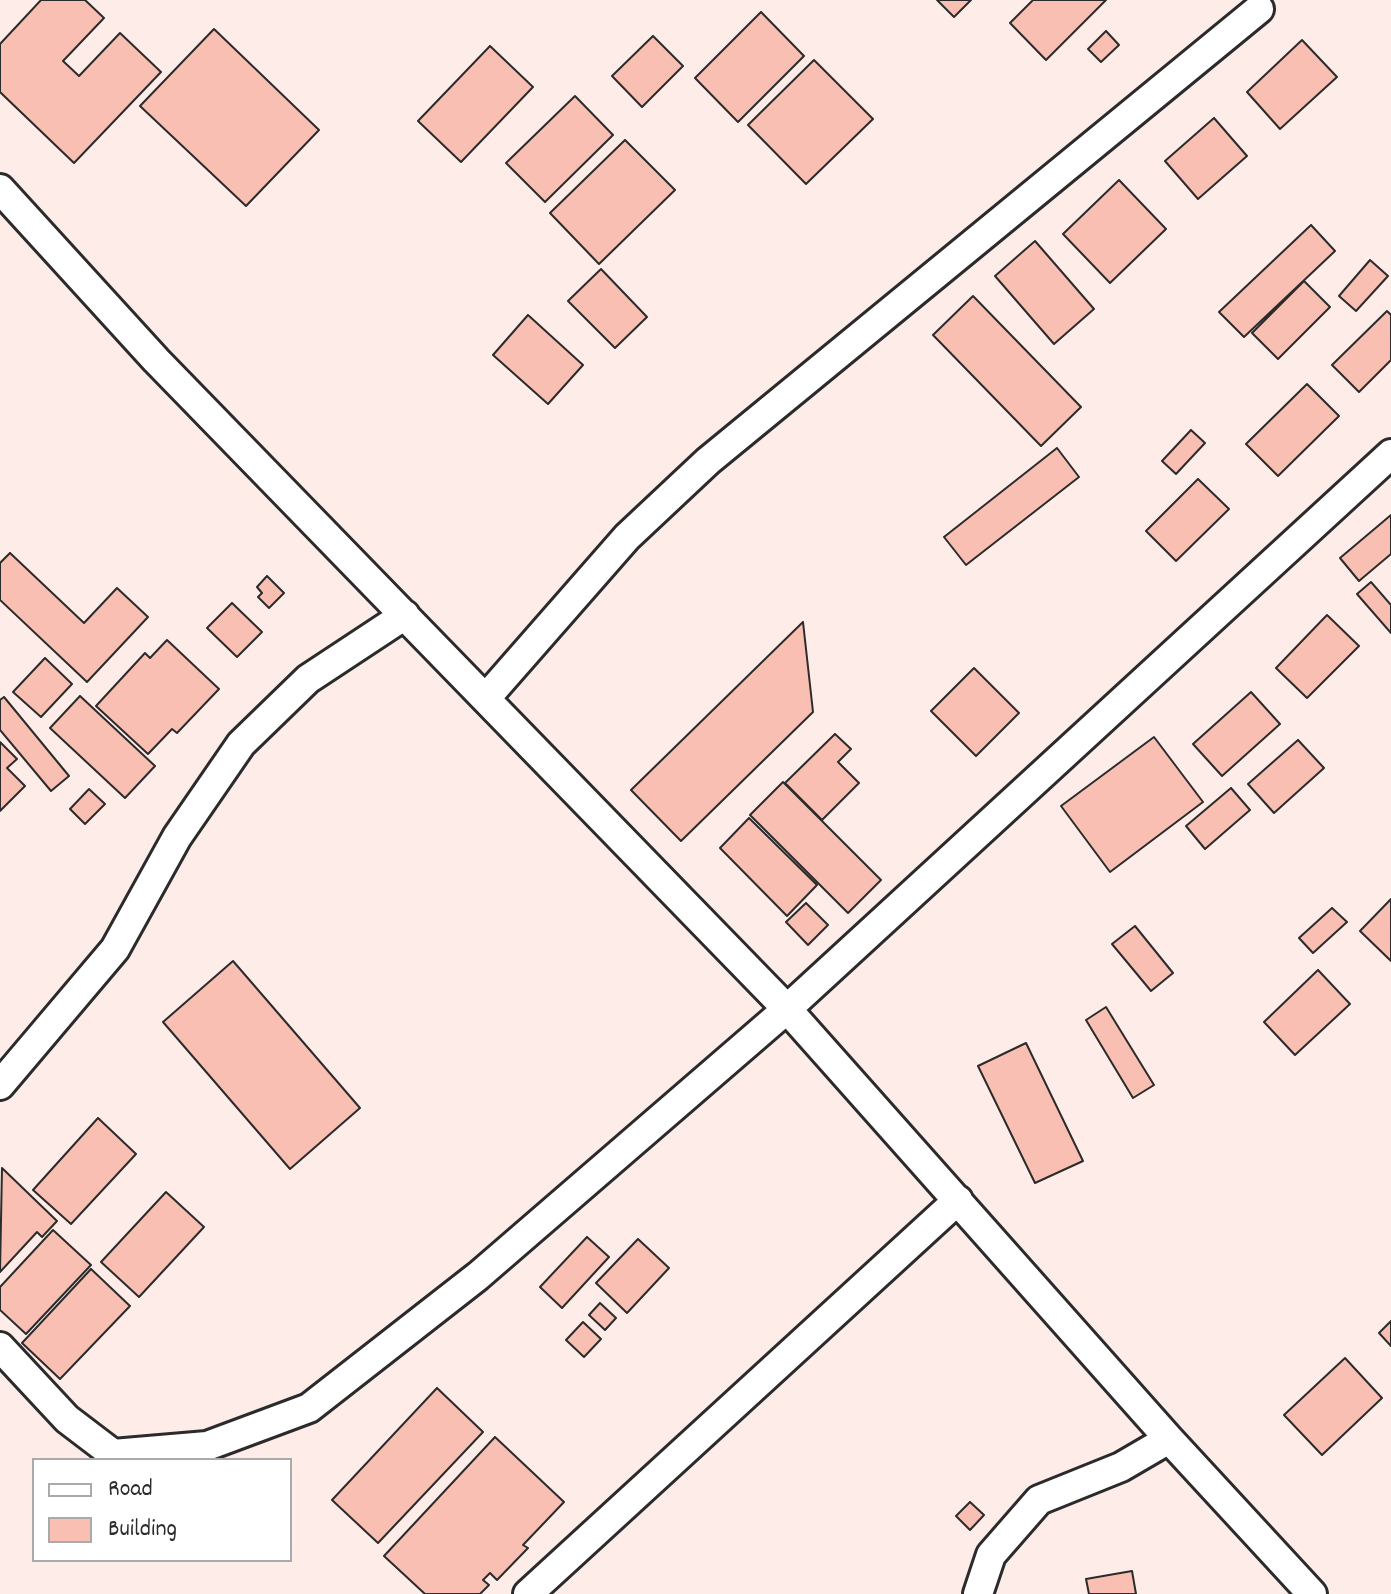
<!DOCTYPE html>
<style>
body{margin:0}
#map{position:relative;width:1391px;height:1594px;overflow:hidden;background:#feece8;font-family:Dekko,sans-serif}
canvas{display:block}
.legend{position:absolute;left:32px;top:1458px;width:260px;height:104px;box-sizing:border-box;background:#fff;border:2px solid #aaa;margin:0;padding:10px 14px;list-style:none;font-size:24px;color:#2b2b2b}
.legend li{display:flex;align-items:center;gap:16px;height:40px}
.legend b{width:40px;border:2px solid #aaa}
</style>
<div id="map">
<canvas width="1391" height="1594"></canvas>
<ul class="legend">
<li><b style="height:10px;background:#fff"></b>Road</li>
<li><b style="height:22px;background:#fabfb3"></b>Building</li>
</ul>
</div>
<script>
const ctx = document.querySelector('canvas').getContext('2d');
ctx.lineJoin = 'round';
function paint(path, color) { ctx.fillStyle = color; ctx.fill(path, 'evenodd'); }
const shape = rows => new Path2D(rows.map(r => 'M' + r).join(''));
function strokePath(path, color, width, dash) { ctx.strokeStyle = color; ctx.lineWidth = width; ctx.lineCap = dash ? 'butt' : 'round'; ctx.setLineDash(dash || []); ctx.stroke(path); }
const building = shape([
 [41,0,85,0,104,18,63,61,79,76,120,33,161,72,74,163,0,92,0,44,41,0],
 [937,0,971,0,954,17,937,0],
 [1033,0,1106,0,1046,60,1010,23,1033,0],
 [761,12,804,56,738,122,695,78,761,12],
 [214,29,319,130,246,206,140,106,214,29],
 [1106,31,1119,45,1101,62,1088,49,1106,31],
 [653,36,683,66,642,107,612,76,653,36],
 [1302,40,1337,77,1280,129,1247,92,1302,40],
 [490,46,533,87,461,162,418,121,490,46],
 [814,60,873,119,806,184,748,125,814,60],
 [575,96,613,135,545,202,506,163,575,96],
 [1214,118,1247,156,1198,199,1165,161,1214,118],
 [625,140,675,190,599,264,550,213,625,140],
 [1119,180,1166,229,1110,283,1063,234,1119,180],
 [1311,225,1335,251,1244,337,1219,312,1311,225],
 [1035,241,1094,309,1054,344,995,276,1035,241],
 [1370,260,1388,276,1356,311,1339,296,1370,260],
 [601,269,647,317,615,348,568,301,601,269],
 [1304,281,1330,307,1278,359,1252,333,1304,281],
 [973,296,1081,407,1041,446,933,335,973,296],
 [1387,311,1391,315,1391,360,1359,392,1332,365,1387,311],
 [528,315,583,365,548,404,493,355,528,315],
 [1307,384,1339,416,1278,476,1246,444,1307,384],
 [1191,430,1205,443,1176,474,1162,461,1191,430],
 [1057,448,1079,477,966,565,944,537,1057,448],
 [1198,479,1229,509,1176,561,1146,531,1198,479],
 [1391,515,1391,554,1359,581,1340,558,1391,515],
 [10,553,84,623,117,588,148,617,87,682,0,600,0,563,10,553],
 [267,576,284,593,269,608,258,597,262,593,257,587,267,576],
 [1371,582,1391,605,1391,633,1357,594,1371,582],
 [232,603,262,632,237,657,207,628,232,603],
 [1327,615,1359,646,1307,698,1276,668,1327,615],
 [803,622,813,712,681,841,631,790,803,622],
 [167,640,219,689,177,733,172,729,148,754,96,706,145,653,150,658,167,640],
 [45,658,72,684,41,717,13,692,45,658],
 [974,668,1019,713,976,756,931,711,974,668],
 [1251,692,1280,724,1222,776,1193,744,1251,692],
 [80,696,155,766,125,798,50,728,80,696],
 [4,697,69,776,51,791,0,730,0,700,4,697],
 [835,734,851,749,838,762,859,783,822,820,785,783,835,734],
 [1154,737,1203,802,1110,872,1061,806,1154,737],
 [1298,740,1324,768,1274,813,1248,784,1298,740],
 [0,742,17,759,7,768,25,786,0,811,0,742],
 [783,782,881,880,848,913,750,815,783,782],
 [1231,788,1250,810,1205,849,1186,826,1231,788],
 [89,789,105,804,85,824,70,809,89,789],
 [749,818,817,885,787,916,720,848,749,818],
 [1391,899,1391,961,1360,931,1391,899],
 [806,903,828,925,808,945,786,922,806,903],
 [1332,908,1347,922,1313,953,1299,938,1332,908],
 [1135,926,1173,973,1151,991,1112,944,1135,926],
 [233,961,360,1108,290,1169,163,1022,233,961],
 [1318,970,1350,1004,1295,1055,1264,1022,1318,970],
 [1106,1007,1154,1085,1133,1098,1086,1020,1106,1007],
 [1026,1043,1083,1161,1035,1183,978,1066,1026,1043],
 [98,1118,136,1154,71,1224,33,1190,98,1118],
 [2,1168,57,1221,42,1237,37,1232,0,1272,2,1168],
 [166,1192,204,1227,139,1297,101,1262,166,1192],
 [53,1230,91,1265,26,1334,0,1310,0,1287,53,1230],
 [587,1237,609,1257,562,1308,540,1287,587,1237],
 [638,1239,669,1268,627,1313,596,1283,638,1239],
 [91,1269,130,1306,60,1379,22,1343,91,1269],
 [600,1303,616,1318,605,1330,589,1315,600,1303],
 [1391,1321,1391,1346,1379,1333,1391,1321],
 [583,1322,601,1339,584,1357,566,1340,583,1322],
 [1345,1358,1382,1398,1322,1455,1284,1415,1345,1358],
 [437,1388,483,1432,378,1543,332,1500,437,1388],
 [495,1437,564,1502,523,1545,528,1548,497,1580,490,1573,483,1580,489,1585,480,1594,425,1594,384,1556,495,1437],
 [970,1502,984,1515,970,1530,956,1516,970,1502],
 [1132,1571,1136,1594,1089,1594,1086,1579,1132,1571]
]);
paint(building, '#fabfb3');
strokePath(building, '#2b2b2b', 2);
const minor = shape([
 [0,189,156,360,787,1009,1169,1439,1312,1594],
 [486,698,627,537,708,461,1259,9],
 [0,1085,115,949,177,837,241,744,308,679,405,615],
 [0,1347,67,1419,113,1454,207,1446,309,1408,478,1276,787,1009,1391,454],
 [528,1594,958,1200],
 [978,1594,991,1555,1039,1500,1121,1467,1169,1439]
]);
strokePath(minor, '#2b2b2b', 34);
strokePath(minor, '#fff', 28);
</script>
